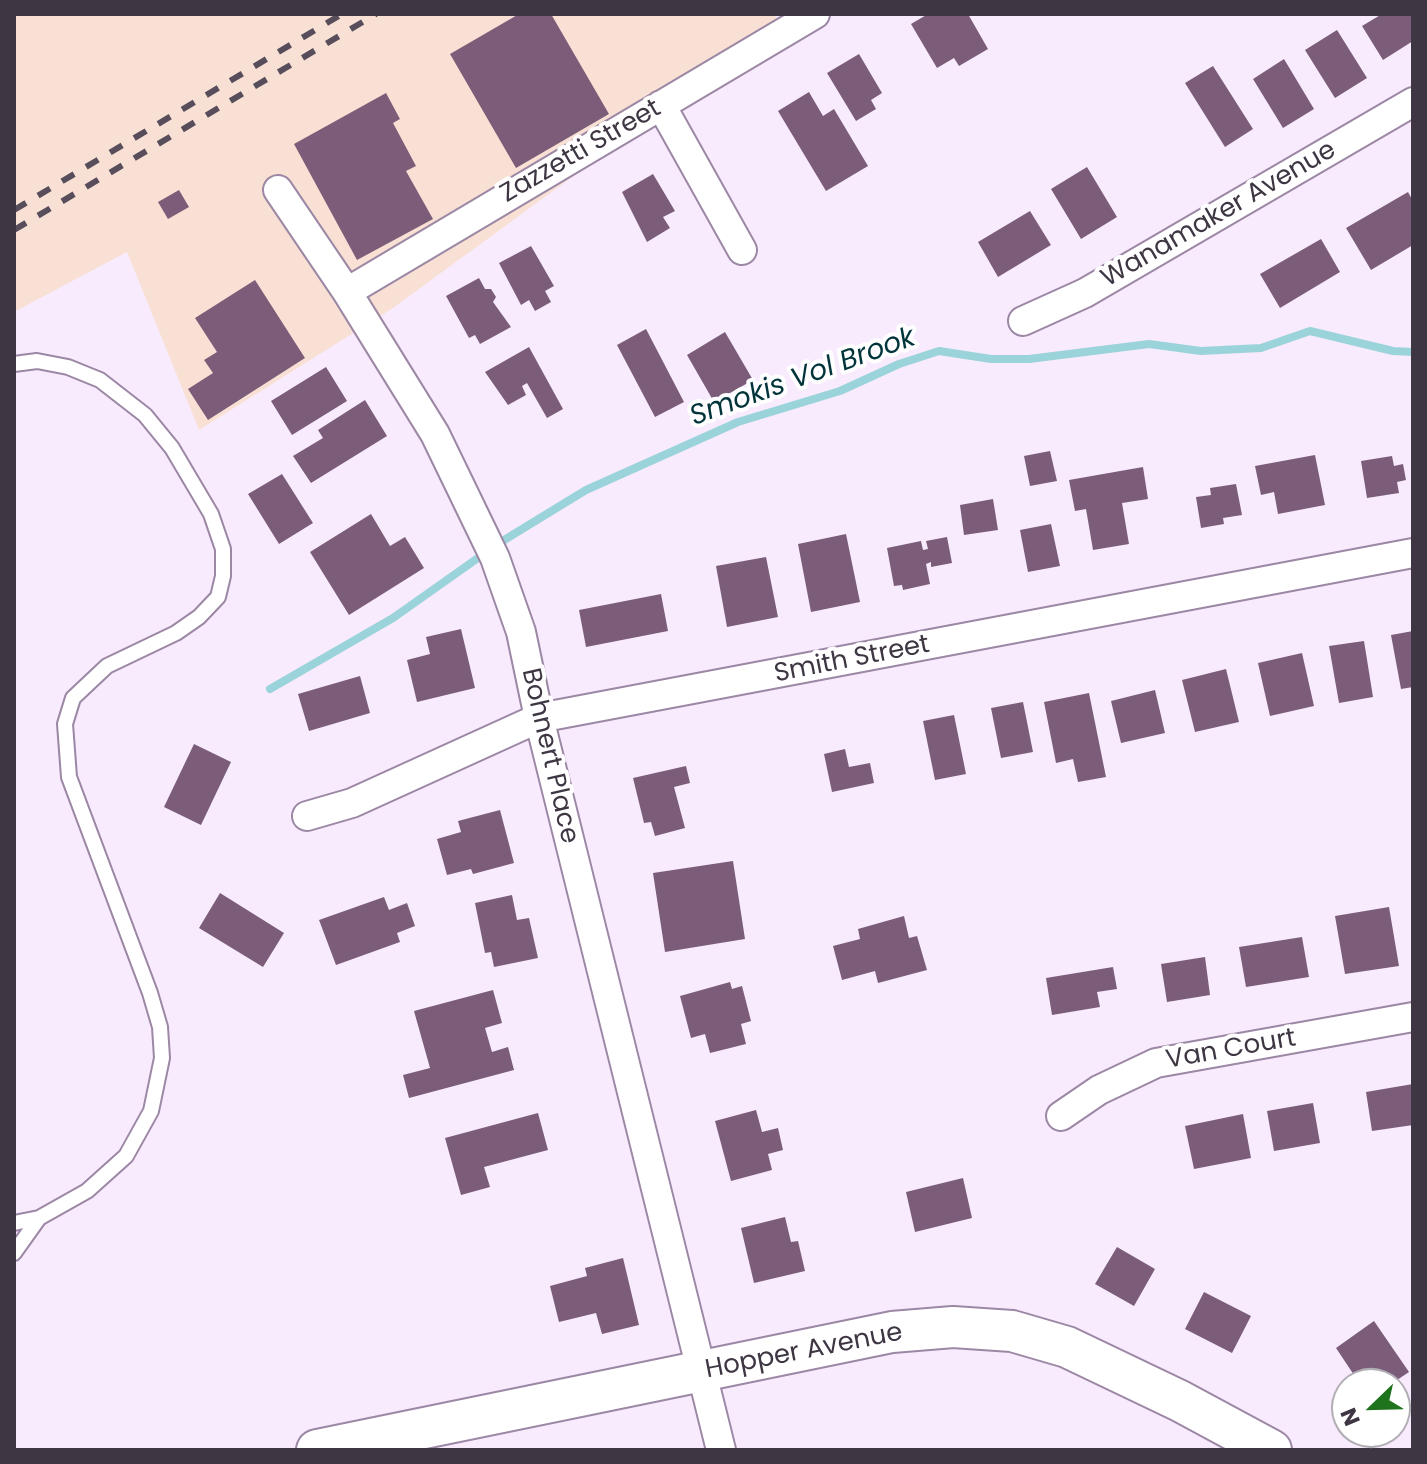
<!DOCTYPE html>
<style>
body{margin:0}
#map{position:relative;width:1427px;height:1464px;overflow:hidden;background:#f8ebfe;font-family:Poppins,sans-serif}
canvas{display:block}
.frame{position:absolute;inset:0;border:16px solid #3f3643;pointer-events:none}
.north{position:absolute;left:1331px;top:1368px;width:80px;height:80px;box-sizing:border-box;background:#fff;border:2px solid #b2afb4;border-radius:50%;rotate:247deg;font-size:22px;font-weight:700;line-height:32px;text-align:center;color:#3f3643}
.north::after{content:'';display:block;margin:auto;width:28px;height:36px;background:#1f731d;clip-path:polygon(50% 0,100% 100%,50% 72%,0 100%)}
</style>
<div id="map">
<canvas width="1427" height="1464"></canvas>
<div class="frame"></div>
<div class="north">N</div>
</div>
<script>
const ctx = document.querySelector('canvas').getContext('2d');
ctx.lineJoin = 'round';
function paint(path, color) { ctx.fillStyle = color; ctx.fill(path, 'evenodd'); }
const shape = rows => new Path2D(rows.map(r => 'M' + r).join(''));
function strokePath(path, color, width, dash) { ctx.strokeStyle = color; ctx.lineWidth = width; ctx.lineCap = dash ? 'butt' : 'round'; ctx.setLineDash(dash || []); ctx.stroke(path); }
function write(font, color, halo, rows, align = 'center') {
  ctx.font = font + ' Poppins,sans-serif'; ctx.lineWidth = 8; ctx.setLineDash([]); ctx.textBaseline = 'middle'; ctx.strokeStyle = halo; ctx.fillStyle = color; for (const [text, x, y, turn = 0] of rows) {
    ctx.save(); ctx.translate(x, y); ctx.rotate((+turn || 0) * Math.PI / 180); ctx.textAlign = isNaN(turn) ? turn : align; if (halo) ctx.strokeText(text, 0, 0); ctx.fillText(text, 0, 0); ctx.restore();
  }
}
paint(shape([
 [14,14,774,14,780,25,393,308,199,430,127,252,14,312]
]), '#f8e1d4');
strokePath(shape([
 [496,545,586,490,738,422,840,391,899,364,939,351,991,359,1029,359,1149,344,1201,351,1261,348,1310,331,1393,351,1413,352],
 [270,689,393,618,485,553]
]), '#9bd3da', 8);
paint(shape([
 [519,14,551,14,609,114,516,168,450,54],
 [928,14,968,14,988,49,959,66,954,58,937,68,911,24],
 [1382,14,1413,14,1413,41,1383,60,1362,26],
 [1337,30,1367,78,1335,98,1305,50],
 [859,54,882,93,871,100,876,109,856,121,827,73],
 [1284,59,1314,109,1283,128,1253,79],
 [1213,66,1253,129,1225,147,1185,83],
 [809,92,823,116,834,109,868,166,826,191,778,111],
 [386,93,400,119,393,123,416,166,406,171,433,219,357,260,294,144],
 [1087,167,1117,217,1081,239,1051,189],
 [653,174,675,211,663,217,670,228,647,242,622,192],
 [179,190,189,207,168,219,158,202],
 [1408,192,1413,201,1413,245,1371,270,1346,228],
 [1030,211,1051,245,998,277,978,242],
 [1321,239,1340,272,1280,308,1260,274],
 [531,246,554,286,545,291,551,302,535,311,529,300,521,305,499,263],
 [479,278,485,289,491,289,496,297,493,302,511,327,480,344,475,335,469,338,446,296],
 [255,280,305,358,208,420,188,389,213,373,204,360,217,352,195,318],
 [646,329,684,402,655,417,617,345],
 [725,332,753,380,714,402,687,355],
 [529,347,563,409,547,418,527,383,522,386,526,395,508,405,485,372],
 [326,367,347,401,292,435,271,401],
 [365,400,387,436,311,483,293,456,323,438,318,430],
 [1050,451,1057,481,1030,486,1024,456],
 [1315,455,1325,505,1278,514,1274,492,1261,495,1255,466],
 [1392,456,1394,466,1403,464,1406,480,1397,482,1399,493,1367,498,1361,461],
 [1143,467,1148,499,1122,503,1129,544,1093,550,1086,509,1075,511,1069,480],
 [282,474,313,523,279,544,248,494],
 [1236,484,1242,515,1223,518,1224,524,1201,528,1196,497,1211,495,1210,488],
 [993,499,998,530,964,535,960,505],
 [371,514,390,546,405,537,424,568,349,615,310,552],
 [1051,524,1060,566,1028,572,1020,530],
 [846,534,860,602,811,612,798,544],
 [947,537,952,563,931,567,931,562,926,564,930,584,903,590,902,585,894,586,887,548,921,541,923,550,928,549,926,541],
 [766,557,778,617,727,627,716,566],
 [661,594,668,631,586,647,579,610],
 [461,629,475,688,417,702,407,660,430,654,426,637],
 [1413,631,1413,687,1401,689,1391,635],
 [1364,641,1373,697,1339,703,1329,646],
 [1302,653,1314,706,1270,716,1258,663],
 [1226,669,1239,722,1195,732,1182,680],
 [360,676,370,713,309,731,298,694],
 [1155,690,1165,733,1121,743,1111,701],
 [1089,693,1106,777,1078,782,1073,759,1056,763,1044,702],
 [1023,702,1033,752,1001,758,991,708],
 [954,715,966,774,935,780,923,721],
 [194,744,231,762,201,825,164,807],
 [845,749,849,767,870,763,874,783,832,792,824,754],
 [686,766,690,783,674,787,685,828,655,836,651,822,644,823,633,778],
 [500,810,514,863,473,874,471,869,447,875,437,839,461,832,458,821],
 [733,861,745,939,665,952,653,873],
 [220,893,284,933,263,967,199,928],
 [512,895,517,920,529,918,538,958,494,967,491,952,485,953,475,903],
 [384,897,389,910,407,903,415,926,397,933,400,942,336,965,319,920],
 [1389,907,1399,966,1345,974,1335,916],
 [904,916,909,938,917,936,927,970,878,983,875,971,842,980,833,946,860,939,858,929],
 [1302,937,1309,977,1246,987,1239,947],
 [1205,957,1210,995,1167,1002,1161,964],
 [1113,967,1117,989,1097,992,1100,1007,1052,1015,1046,978],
 [730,982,732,989,742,986,751,1021,741,1024,746,1044,710,1053,705,1034,691,1038,680,996],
 [493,990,502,1023,485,1028,492,1052,508,1047,514,1070,409,1098,403,1075,430,1068,414,1011],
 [1413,1084,1413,1125,1372,1131,1366,1092],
 [1313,1103,1320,1143,1274,1151,1267,1111],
 [756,1110,762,1132,778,1128,783,1150,768,1154,772,1170,731,1181,715,1121],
 [538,1113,548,1150,484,1167,490,1187,461,1195,445,1138],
 [1243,1114,1251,1158,1194,1169,1185,1126],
 [963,1178,972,1218,915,1232,906,1192],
 [785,1217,791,1242,798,1241,805,1271,754,1283,741,1228],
 [1117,1247,1155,1269,1134,1306,1095,1284],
 [623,1258,639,1325,602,1334,596,1313,559,1322,550,1286,587,1276,585,1268],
 [1204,1292,1251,1316,1232,1353,1185,1329],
 [1374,1321,1409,1372,1391,1384,1360,1384,1336,1348]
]), '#7c5d79');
const lane = shape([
 [14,364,37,361,68,367,100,380,145,415,172,448,211,514,223,549,223,576,218,597,199,617,176,633,107,666,73,698,65,724,69,777,150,993,160,1027,162,1058,151,1111,126,1156,87,1191,39,1218,14,1253],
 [14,1223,39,1218]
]);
const street = shape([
 [661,105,742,250],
 [278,190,347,292,435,434,495,558,521,632,539,718,721,1450],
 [347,292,815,14],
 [1023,321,1085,293,1413,102],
 [307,816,352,803,539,718,1413,553],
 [1061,1116,1099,1090,1156,1063,1413,1017]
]);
const secondary = shape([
 [317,1450,892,1332,953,1327,1012,1331,1067,1347,1180,1401,1271,1450]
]);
strokePath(lane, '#9c87a5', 18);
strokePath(street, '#9c87a5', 32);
strokePath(secondary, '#9c87a5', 44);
strokePath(lane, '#fff', 14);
strokePath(street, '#fff', 28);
strokePath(secondary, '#fff', 40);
strokePath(shape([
 [14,210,342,14],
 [14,230,376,14]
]), '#574d5b', 6, [14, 14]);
write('26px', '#3f3643', '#fff', [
 ["Zazzetti Street",581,152,-30],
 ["Wanamaker Avenue",1219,215,-30],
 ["Smith Street",852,660,-11],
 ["Bohnert Place",549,756,77],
 ["Van Court",1231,1050,-10],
 ["Hopper Avenue",804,1352,-11]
]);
write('italic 28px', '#00343a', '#fff', [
 ["Smokis Vol Brook",803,378,-20]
]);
</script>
